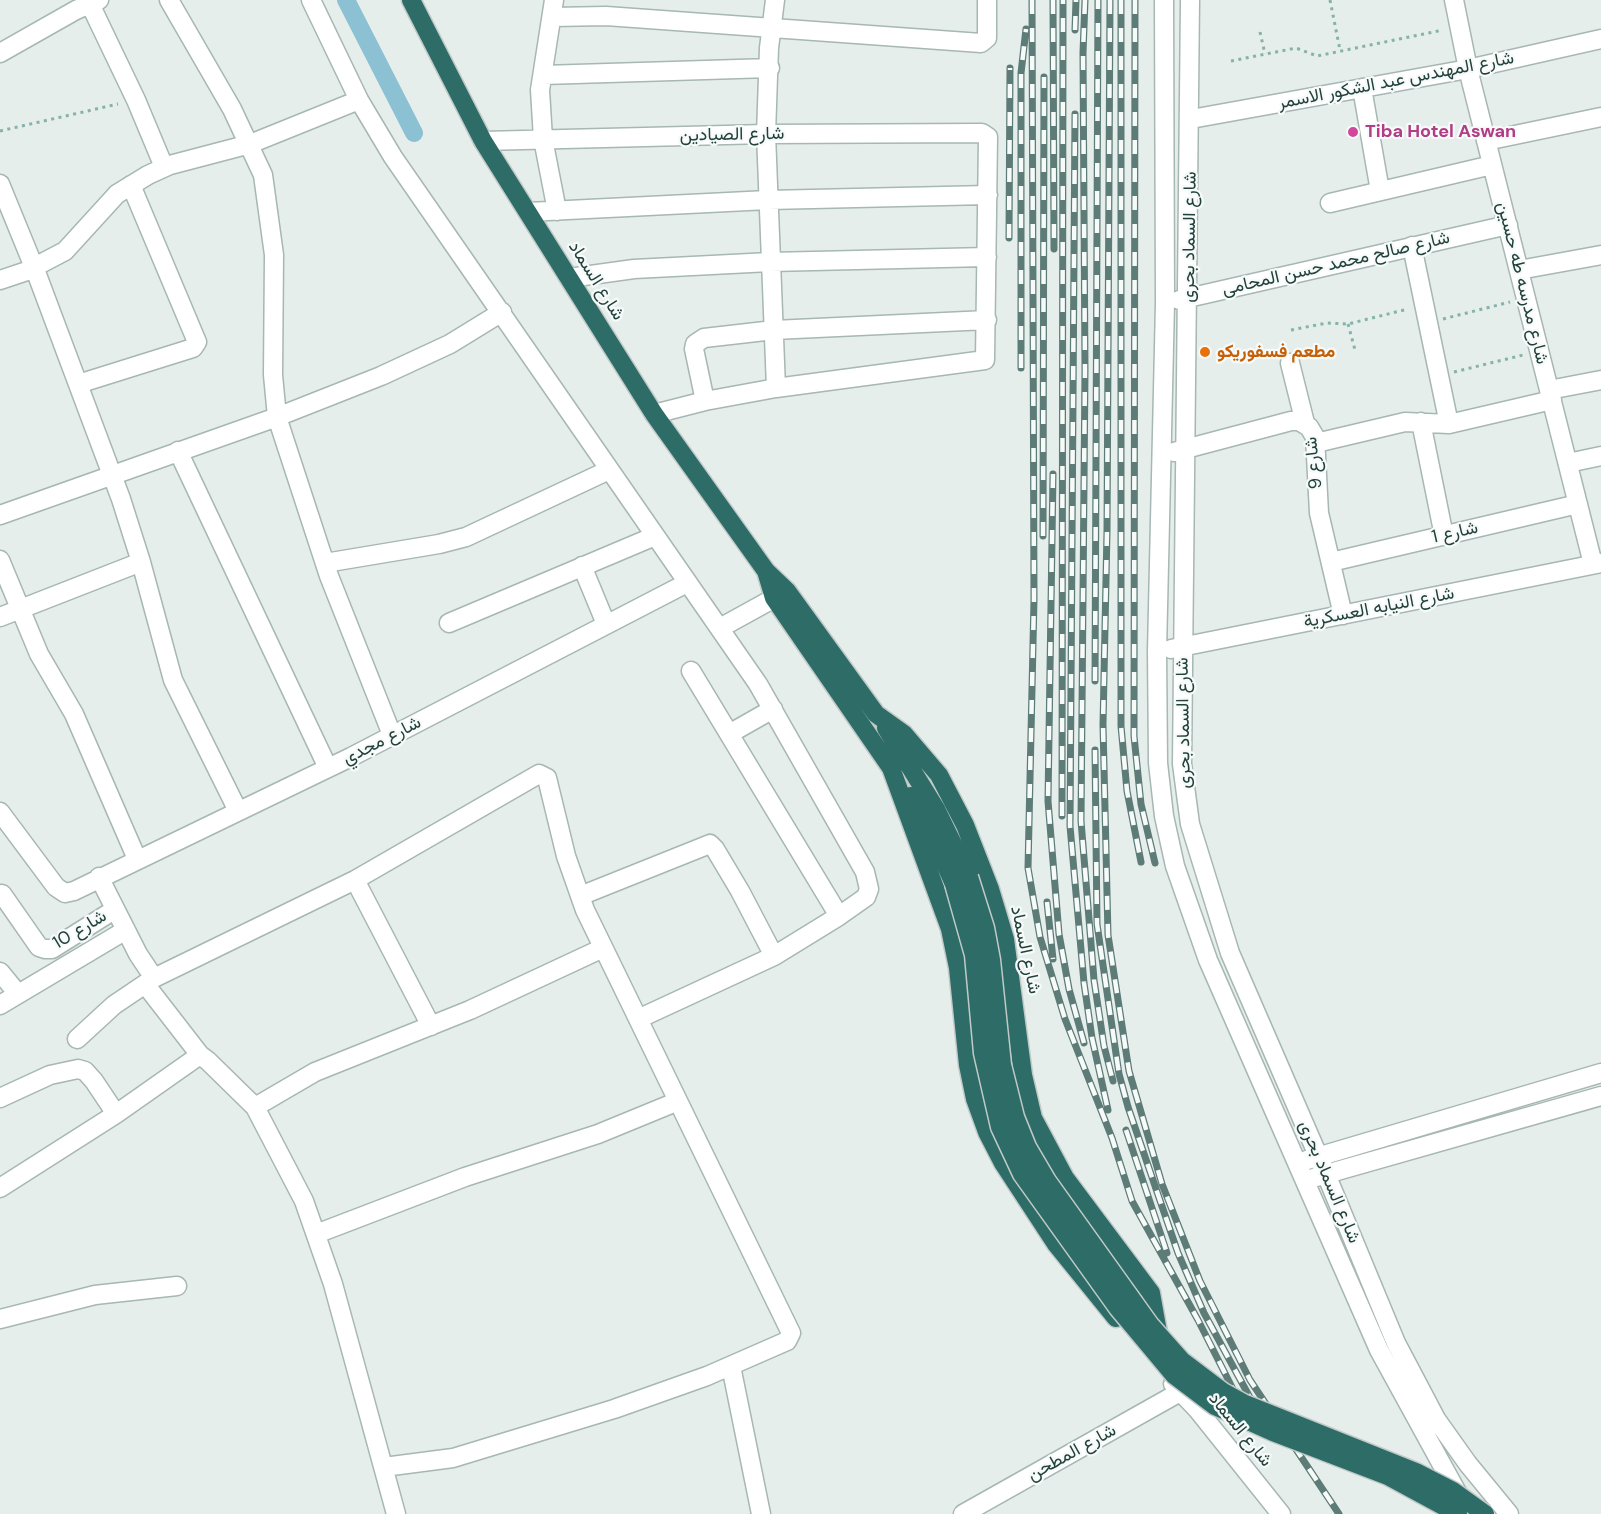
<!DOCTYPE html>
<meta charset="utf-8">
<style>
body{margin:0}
canvas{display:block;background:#e5eeeb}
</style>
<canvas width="1601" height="1514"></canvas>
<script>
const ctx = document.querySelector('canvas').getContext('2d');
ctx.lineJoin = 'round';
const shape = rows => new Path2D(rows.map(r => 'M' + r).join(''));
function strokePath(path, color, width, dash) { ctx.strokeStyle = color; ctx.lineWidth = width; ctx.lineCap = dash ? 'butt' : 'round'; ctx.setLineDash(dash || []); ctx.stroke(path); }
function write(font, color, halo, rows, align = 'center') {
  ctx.font = font + ' "DM Sans",Vazirmatn,sans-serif'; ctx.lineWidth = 4.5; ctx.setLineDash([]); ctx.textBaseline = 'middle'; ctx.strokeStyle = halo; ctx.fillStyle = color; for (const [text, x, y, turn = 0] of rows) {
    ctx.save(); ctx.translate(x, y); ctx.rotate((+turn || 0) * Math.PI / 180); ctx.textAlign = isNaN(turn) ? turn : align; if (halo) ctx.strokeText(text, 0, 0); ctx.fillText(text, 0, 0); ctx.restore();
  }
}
strokePath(shape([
 [346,0,414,133]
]), '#8cc1d3', 18);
const minor = shape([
 [169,0,232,109,263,175,274,255,273,375,277,417,329,576,392,735],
 [311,0,359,100,393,157,758,684,865,872,869,889,866,897,839,916,774,956,638,1019],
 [554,0,540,90,543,139,557,211],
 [775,0,769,48,766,134,776,388],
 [1164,0,1165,303,1157,651,1158,763,1164,816,1175,866,1208,960,1379,1350,1469,1514],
 [1190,0,1182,764,1190,824,1230,953,1326,1174,1396,1343,1436,1419,1468,1464,1509,1514],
 [1454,0,1468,69,1593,564],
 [90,4,136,100,164,167],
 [553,17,606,16,981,43,987,38,987,0],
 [0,53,76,10,99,0],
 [543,75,770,68],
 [1362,88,1380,191],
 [1191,119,1468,69,1601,39],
 [483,141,766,134,982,133,988,137,985,360,776,388,705,401,654,414],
 [1486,141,1601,117],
 [0,184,36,272,121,499,141,562,173,680,238,811],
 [1330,203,1492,165],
 [528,212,768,200,988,195],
 [1412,246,1449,424],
 [1519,270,1601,255],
 [569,278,634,269,770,262,987,257],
 [0,280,27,271,65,251,117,194,148,175,170,165,250,144,359,100],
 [1179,300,1508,225],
 [1290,363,1305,423],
 [78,384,193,348,197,342,131,185],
 [1549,390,1601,380],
 [705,401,694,349,695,344,704,338,774,330,987,320],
 [1421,422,1444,536],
 [1316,443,1405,422,1449,424,1552,400],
 [178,451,328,768],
 [1174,452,1291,421,1299,421,1309,427,1315,437,1319,513,1343,615],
 [1568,463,1601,456],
 [0,515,277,417,381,376,450,344,502,312],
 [0,560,39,654,74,714,137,859],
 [1331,562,1578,504],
 [325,563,439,544,466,537,609,470],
 [582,566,606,624],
 [0,617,141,562],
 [449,623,655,536],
 [720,628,787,591],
 [1171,649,1601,563],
 [691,671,839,916],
 [729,734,773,709],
 [0,812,56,887,65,893,74,891,351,757,687,583],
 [99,877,138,954,154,978],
 [355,880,431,1026],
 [2,894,39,947,45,949,52,949,114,910],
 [580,896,710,844,715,849,740,891,774,956],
 [0,972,18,994],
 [145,984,200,1055],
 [0,1005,126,930],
 [77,1039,114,1005,154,978,355,880,539,774,547,778,566,856,585,910,791,1333,787,1341,707,1376,614,1409,453,1458,384,1467],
 [0,1098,50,1075,78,1069,85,1071,94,1081,116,1114],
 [255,1107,315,1072,470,1010,603,948],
 [1307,1160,1601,1073],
 [1316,1177,1601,1096],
 [0,1188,116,1114,200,1055,208,1061,255,1107,304,1201,333,1284,396,1514],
 [316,1234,465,1177,598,1134,676,1102],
 [0,1319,95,1295,177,1286],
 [731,1366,761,1514],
 [1173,1384,1197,1409,1281,1514],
 [963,1514,1180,1392]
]);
const highway = shape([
 [411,0,483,141,654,414,766,571,787,591,876,714,904,734,939,775,965,825,990,889,1005,939,1023,1075,1033,1118,1065,1178,1151,1293,1160,1343],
 [766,571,774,598,891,768,950,929,958,968,968,1065,975,1099,987,1132,1003,1163,1056,1244,1116,1318],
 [886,728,936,809,969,877],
 [911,796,927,823,954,884]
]);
strokePath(minor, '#a7b7b3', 21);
strokePath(highway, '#c1cac8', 21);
strokePath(shape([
 [1330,0,1340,50],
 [1260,32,1265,54],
 [1231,61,1296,48,1317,56,1443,30],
 [0,131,118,104],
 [1443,319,1510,302],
 [1348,324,1355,350],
 [1291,330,1327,323,1348,324,1408,309],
 [1454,372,1523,355]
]), '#85b2a9', 3, [3, 4.5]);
strokePath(minor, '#fff', 18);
strokePath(highway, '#2e6d67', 18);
const rail = shape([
 [1032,0,1034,599,1028,868,1040,937,1065,1019,1112,1138,1132,1201,1198,1320,1242,1407],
 [1053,0,1054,249],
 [1085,0,1083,53,1085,370,1081,821,1094,980,1104,1046,1113,1081],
 [1110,0,1107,531,1103,725,1108,935,1129,1071,1162,1184,1200,1281,1250,1380,1339,1514],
 [1121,0,1121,726,1127,791,1141,862],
 [1135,0,1134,736,1141,804,1155,863],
 [1075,30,1076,0],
 [1075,114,1070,826,1084,983,1092,1038,1108,1110],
 [1009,238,1010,68],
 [1021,368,1021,73,1026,29],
 [1053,474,1048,801,1059,934,1069,989,1084,1043],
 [1043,536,1044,77],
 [1095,681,1098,0],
 [1095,750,1097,924,1119,1074,1128,1107,1178,1253,1204,1313,1254,1405],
 [1062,816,1063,0],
 [1047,902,1053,959],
 [1126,1130,1167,1253]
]);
strokePath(rail, '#5e7c77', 7);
strokePath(rail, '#f6faf8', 4.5, [14]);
const highwayBridge = shape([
 [969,877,985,928,991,960,1002,1065,1015,1117,1027,1147,1047,1181,1150,1325,1182,1361,1223,1392,1243,1403,1416,1472,1453,1491,1485,1514],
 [954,884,974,955,983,1053,1000,1127,1022,1174,1118,1308,1174,1375,1215,1406,1273,1432,1388,1476,1458,1514]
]);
strokePath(highwayBridge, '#c1cac8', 21, []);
strokePath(highwayBridge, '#2e6d67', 18);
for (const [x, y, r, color] of [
 [1353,132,6,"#d1479c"],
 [1205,352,6,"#e8710a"]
]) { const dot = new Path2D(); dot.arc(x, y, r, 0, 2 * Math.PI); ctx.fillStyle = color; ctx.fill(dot); strokePath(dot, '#f6faf8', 2); }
write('18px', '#23413c', '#f6faf8', [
 ["شارع المهندس عبد الشكور الاسمر",1396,81,-11],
 ["شارع الصيادين",732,135,-1],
 ["شارع السماد بحرى",1190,237,-89],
 ["شارع صالح محمد حسن المحامى",1336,264,-13],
 ["شارع السماد",596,281,58],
 ["شارع مدرسه طه حسين",1522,283,76],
 ["شارع 9",1314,463,-96],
 ["شارع 1",1455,533,-13],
 ["شارع النيابه العسكرية",1379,608,-11],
 ["شارع السماد بحرى",1184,723,-91],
 ["شارع مجدي",382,741,-27],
 ["شارع 10",80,930,-31],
 ["شارع السماد",1025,950,78],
 ["شارع السماد بحرى",1329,1182,67],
 ["شارع السماد",1240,1430,51],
 ["شارع المطحن",1072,1453,-29]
]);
write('bold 18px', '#b23c85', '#f6faf8', [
 ["Tiba Hotel Aswan",1365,132]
], 'left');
write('bold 18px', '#c56008', '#f6faf8', [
 ["مطعم فسفوريكو",1217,352]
], 'left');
</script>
